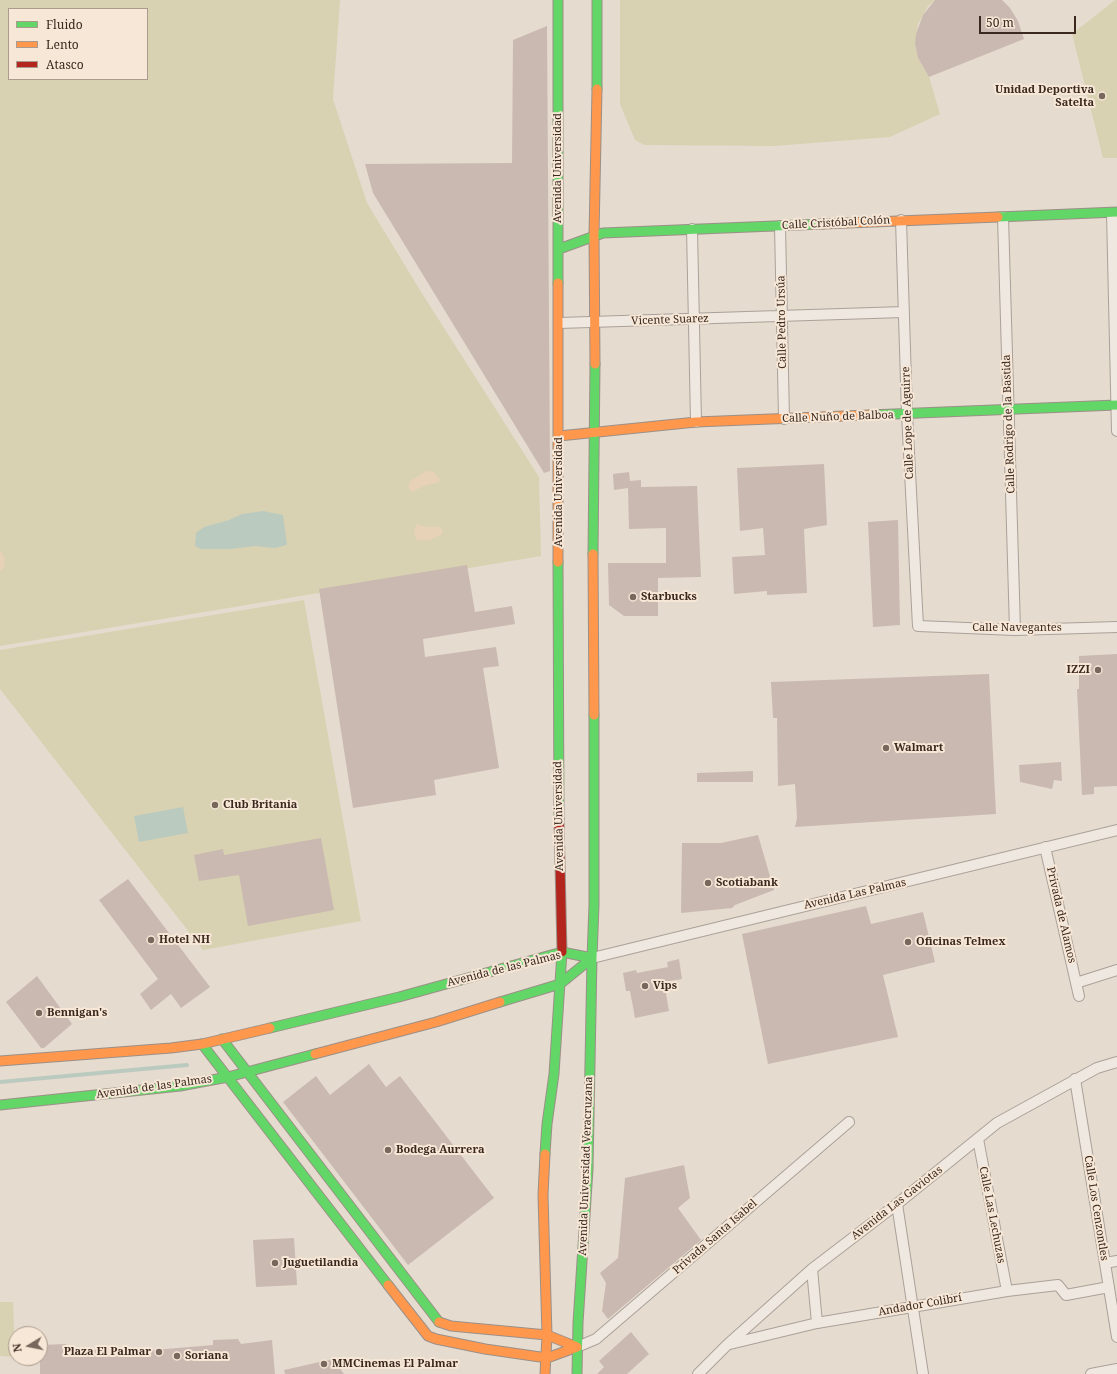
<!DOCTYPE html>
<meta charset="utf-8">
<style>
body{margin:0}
#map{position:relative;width:1117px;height:1374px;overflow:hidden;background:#e6dbcf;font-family:"Noto Serif",serif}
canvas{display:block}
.legend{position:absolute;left:8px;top:8px;width:140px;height:72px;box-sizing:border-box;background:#f6e7d6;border:1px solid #ab9b8d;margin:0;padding:5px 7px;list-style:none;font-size:12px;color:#3b281f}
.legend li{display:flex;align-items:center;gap:8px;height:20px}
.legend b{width:20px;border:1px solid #ab9b8d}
.north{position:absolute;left:8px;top:1326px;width:40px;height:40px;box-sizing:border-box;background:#f6e7d6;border:1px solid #ab9b8d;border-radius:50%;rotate:260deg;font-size:11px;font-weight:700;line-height:16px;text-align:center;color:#3b281f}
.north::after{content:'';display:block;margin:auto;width:14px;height:18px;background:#77675d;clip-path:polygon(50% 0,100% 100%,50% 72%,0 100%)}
.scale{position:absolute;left:979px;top:16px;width:97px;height:18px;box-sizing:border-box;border:2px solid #3b281f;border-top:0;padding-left:5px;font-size:12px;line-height:14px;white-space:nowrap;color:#3b281f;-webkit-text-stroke:3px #f6e7d6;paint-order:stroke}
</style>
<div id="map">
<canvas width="1117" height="1374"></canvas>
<ul class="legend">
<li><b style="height:5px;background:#63d668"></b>Fluido</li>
<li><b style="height:5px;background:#ff974d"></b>Lento</li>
<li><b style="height:5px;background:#b3261e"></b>Atasco</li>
</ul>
<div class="north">N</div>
<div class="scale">50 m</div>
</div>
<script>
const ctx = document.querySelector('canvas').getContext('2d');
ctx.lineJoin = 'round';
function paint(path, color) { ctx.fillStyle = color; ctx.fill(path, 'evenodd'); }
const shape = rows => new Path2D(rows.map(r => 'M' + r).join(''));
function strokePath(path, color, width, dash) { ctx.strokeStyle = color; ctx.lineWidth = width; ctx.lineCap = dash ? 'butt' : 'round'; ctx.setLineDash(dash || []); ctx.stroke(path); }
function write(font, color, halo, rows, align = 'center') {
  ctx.font = font + ' "Noto Serif",serif'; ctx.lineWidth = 4; ctx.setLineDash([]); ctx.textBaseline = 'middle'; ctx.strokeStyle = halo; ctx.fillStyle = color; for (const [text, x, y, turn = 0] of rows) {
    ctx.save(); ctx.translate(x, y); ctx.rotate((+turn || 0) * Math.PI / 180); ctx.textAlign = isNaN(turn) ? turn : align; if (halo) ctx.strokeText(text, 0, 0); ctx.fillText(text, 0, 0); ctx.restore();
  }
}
paint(shape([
 [0,0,340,0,333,99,367,203,423,295,539,477,541,556,0,646],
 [9,9,147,9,147,79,9,79],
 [620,0,935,0,928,6,918,24,915,44,918,58,929,77,940,114,890,137,774,146,644,145,635,140,620,104],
 [1115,0,1117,0,1117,158,1103,158,1072,34],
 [304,600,361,921,203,950,0,689,0,650],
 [0,1302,13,1302,15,1357,0,1356]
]), '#d8d2b2');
paint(shape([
 [427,471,434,472,440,480,438,483,426,485,411,492,408,486,410,481],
 [416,524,427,527,439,527,442,529,442,534,430,540,417,540,414,534],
 [0,550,5,559,4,567,0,571]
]), '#e8d2b7');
paint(shape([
 [263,511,283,515,287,545,275,548,255,546,231,549,201,549,195,546,196,533,204,527,229,520,242,514],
 [183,807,188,833,139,842,134,816]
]), '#bbcabe');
strokePath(shape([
 [0,1082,187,1065]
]), '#bbcabe', 4);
paint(shape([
 [935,0,1002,0,1010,8,1018,21,1024,39,929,77,918,58,915,44,916,34,923,15],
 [547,26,550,471,544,473,373,193,365,164,512,163,513,40],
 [824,464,827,525,804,529,807,593,767,595,767,591,734,594,732,557,765,555,763,528,740,531,737,468],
 [629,472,630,481,641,480,641,487,697,486,701,577,658,578,658,616,624,616,609,605,608,563,666,563,666,528,629,529,628,488,614,490,613,474],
 [898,520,900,625,873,627,868,522],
 [467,565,475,612,512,606,515,624,423,639,425,657,496,647,499,666,483,668,499,768,434,780,436,795,353,808,319,589],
 [1117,654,1117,786,1094,787,1094,794,1082,795,1077,689,1079,689,1079,656],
 [989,674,996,814,795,827,797,818,795,784,778,786,777,718,773,718,771,682],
 [1061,762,1062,781,1054,780,1052,789,1020,782,1019,765],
 [753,771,753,782,697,782,697,773],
 [758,835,774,890,735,905,732,908,681,913,682,843,721,843],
 [321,838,334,910,248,926,239,875,199,881,194,855,223,849,224,855],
 [128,879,210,987,181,1008,171,994,151,1010,140,994,158,979,99,900],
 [866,906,871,924,923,912,935,962,883,975,898,1037,768,1064,742,934],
 [679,959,682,979,664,982,669,1011,635,1018,630,991,626,991,623,973,636,970,637,973,668,967,667,962],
 [37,976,72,1024,44,1048,41,1048,6,1002],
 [369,1064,386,1087,400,1076,494,1198,408,1265,283,1102,316,1076,330,1095],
 [684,1165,690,1198,678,1208,701,1240,608,1319,602,1311,606,1283,600,1273,618,1258,625,1178],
 [294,1238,297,1285,256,1287,253,1240],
 [631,1332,649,1354,627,1374,597,1374,604,1367,599,1361],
 [238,1339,241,1344,272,1340,275,1374,40,1374,40,1345,66,1344,66,1355,105,1348,107,1354,213,1345,213,1340],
 [333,1359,344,1374,285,1374,284,1370]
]), '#cab9b0');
const street = shape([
 [1112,213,1117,431],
 [1003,217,1015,630],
 [901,220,907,414,918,626,1015,630,1117,627],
 [780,226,784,419],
 [692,229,696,422],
 [559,323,904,312],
 [1045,847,1079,996],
 [592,958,1117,830],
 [1076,983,1117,970],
 [1075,1079,1117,1337],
 [978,1139,1007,1291],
 [897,1204,923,1374],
 [1105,1263,1117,1261],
 [812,1269,817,1323],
 [730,1344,817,1323,1007,1291,1058,1285,1066,1295,1109,1287],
 [577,1347,596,1339,849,1122],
 [698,1374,727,1345,812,1269,897,1204,997,1123,1097,1068,1117,1062],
 [1091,1374,1117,1369]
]);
const fast = shape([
 [558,0,558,283],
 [597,0,597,89],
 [998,217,1117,212],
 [559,249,603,233,823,224],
 [869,415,1117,405],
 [593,554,595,364],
 [558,562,559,819],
 [592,958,594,905,594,715],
 [500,1002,560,984,592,958],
 [270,1028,399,997,562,952,592,958],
 [222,1039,439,1322],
 [202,1044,388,1285],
 [0,1105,180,1086,228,1077,315,1054],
 [545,1154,547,1124,554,1074,562,952],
 [577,1374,578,1323,588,1169,592,958]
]);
const slow = shape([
 [823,224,998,217],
 [558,283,558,562],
 [595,364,594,235,597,89],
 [559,436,696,422,869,415],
 [593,554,594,715],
 [315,1054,436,1022,500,1002],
 [0,1061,171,1048,202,1044,270,1028],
 [388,1285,428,1336,436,1339,485,1349,547,1358,577,1347],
 [439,1322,451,1326,547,1335,577,1347],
 [545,1374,547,1335,543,1195,545,1154]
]);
const jam = shape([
 [559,819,562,952]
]);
strokePath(street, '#aba198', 12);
strokePath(fast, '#9b9088', 11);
strokePath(slow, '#9b9088', 11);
strokePath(jam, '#9b9088', 11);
strokePath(street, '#eee8e1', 10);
strokePath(fast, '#63d668', 9);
strokePath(slow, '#ff974d', 9);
strokePath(jam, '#b3261e', 9);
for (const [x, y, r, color] of [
 [1102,96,4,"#77675d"],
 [633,597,4,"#77675d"],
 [1098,670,4,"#77675d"],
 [886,748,4,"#77675d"],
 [215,805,4,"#77675d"],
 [708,883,4,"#77675d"],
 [151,940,4,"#77675d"],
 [908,942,4,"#77675d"],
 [645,986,4,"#77675d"],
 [39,1013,4,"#77675d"],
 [388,1150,4,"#77675d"],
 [275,1263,4,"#77675d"],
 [159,1352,4,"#77675d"],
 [177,1356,4,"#77675d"],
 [324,1364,4,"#77675d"]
]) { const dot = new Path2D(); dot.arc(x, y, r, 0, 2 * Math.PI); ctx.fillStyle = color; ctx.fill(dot); strokePath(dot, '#f6e7d6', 1.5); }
write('bold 11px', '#3b281f', '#f6e7d6', [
 ["Unidad Deportiva",1094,90,"right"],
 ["Satelta",1094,103,"right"],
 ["Starbucks",641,597],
 ["IZZI",1090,670,"right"],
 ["Walmart",894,748],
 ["Club Britania",223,805],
 ["Scotiabank",716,883],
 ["Hotel NH",159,940],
 ["Oficinas Telmex",916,942],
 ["Vips",653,986],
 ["Bennigan's",47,1013],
 ["Bodega Aurrera",396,1150],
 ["Juguetilandia",283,1263],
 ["Plaza El Palmar",151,1352,"right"],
 ["Soriana",185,1356],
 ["MMCinemas El Palmar",332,1364]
], 'left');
write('11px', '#3b281f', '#f6e7d6', [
 ["Avenida Universidad",558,168,-90],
 ["Calle Cristóbal Colón",836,223,-3],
 ["Vicente Suarez",670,320,-2],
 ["Calle Pedro Ursúa",782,322,-91],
 ["Calle Nuño de Balboa",838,417,-2],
 ["Calle Lope de Aguirre",908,423,-92],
 ["Calle Rodrigo de la Bastida",1009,424,-92],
 ["Avenida Universidad",559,492,-90],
 ["Calle Navegantes",1017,628],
 ["Avenida Universidad",559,816,-91],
 ["Avenida Las Palmas",855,894,-13],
 ["Privada de Alamos",1061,915,77],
 ["Avenida de las Palmas",504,969,-14],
 ["Avenida de las Palmas",154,1087,-8],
 ["Avenida Universidad Veracruzana",586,1166,-88],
 ["Avenida Las Gaviotas",897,1203,-38],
 ["Calle Los Cenzontles",1096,1208,81],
 ["Calle Las Lechuzas",992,1215,79],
 ["Privada Santa Isabel",715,1237,-41],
 ["Andador Colibrí",920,1305,-10]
]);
</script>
